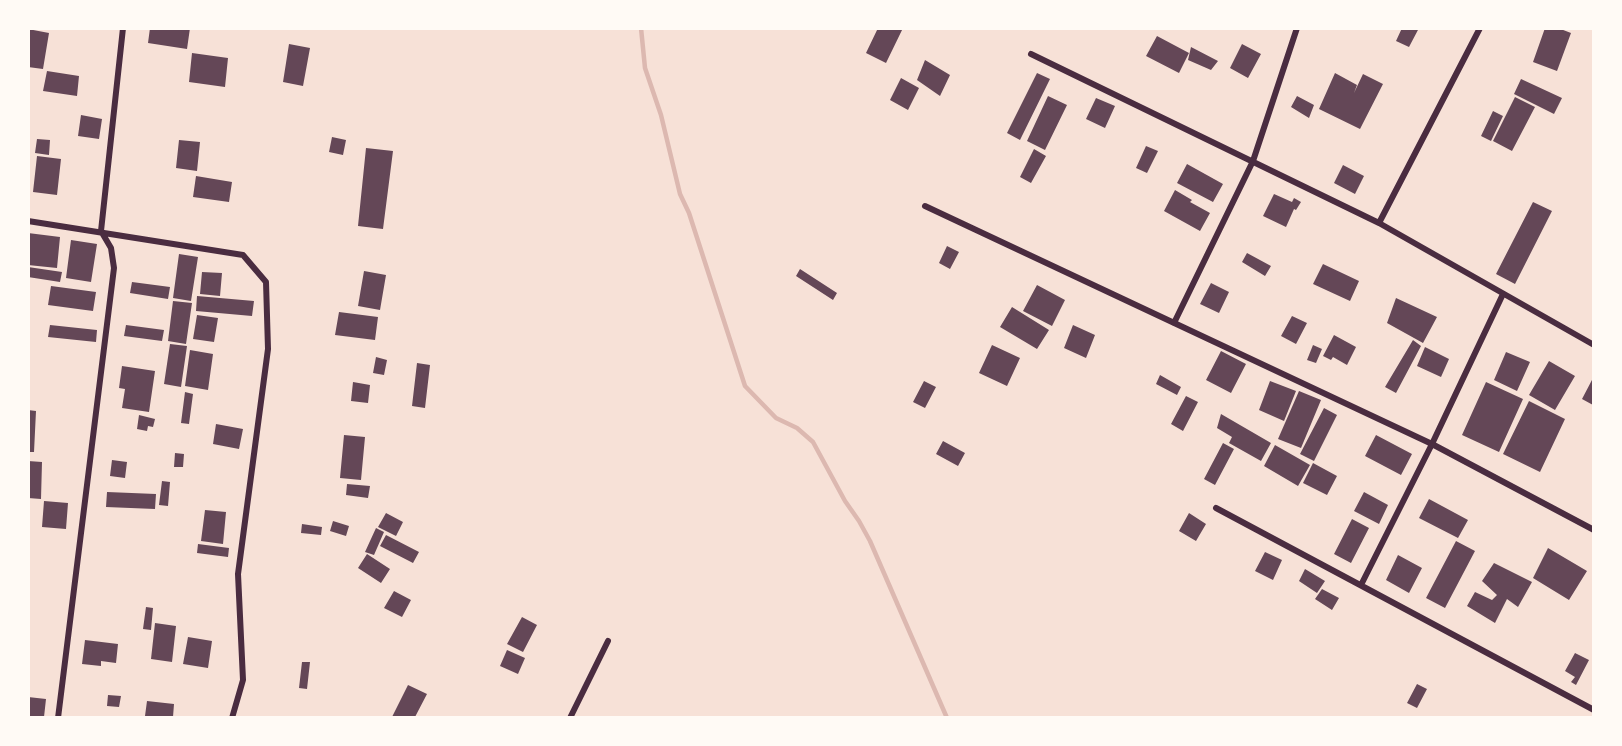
<!DOCTYPE html>
<style>
body{margin:0}
#map{position:relative;width:1622px;height:746px;overflow:hidden;background:#f7e1d7;font-family:Raleway,sans-serif}
canvas{display:block}
.frame{position:absolute;inset:0;border:30px solid #fffaf5;pointer-events:none}
</style>
<div id="map">
<canvas width="1622" height="746"></canvas>
<div class="frame"></div>
</div>
<script>
const ctx = document.querySelector('canvas').getContext('2d');
ctx.lineJoin = 'round';
const shape = rows => new Path2D(rows.map(r => 'M' + r).join(''));
function strokePath(path, color, width, dash) { ctx.strokeStyle = color; ctx.lineWidth = width; ctx.lineCap = dash ? 'butt' : 'round'; ctx.setLineDash(dash || []); ctx.stroke(path); }
function paint(path, color) { ctx.fillStyle = color; ctx.fill(path, 'evenodd'); }
strokePath(shape([
 [641,28,645,68,661,115,680,194,689,213,745,386,776,418,797,428,813,442,845,501,859,521,870,541,947,718]
]), '#dcb8b0', 4.5);
paint(shape([
 [150,28,190,28,187,49,148,43],
 [878,28,903,28,886,63,866,53],
 [1402,28,1419,28,1409,47,1396,41],
 [1545,28,1558,28,1571,33,1557,71,1533,62],
 [28,29,49,33,43,69,28,67],
 [1157,36,1189,53,1179,73,1146,56],
 [289,44,310,48,303,86,283,82],
 [1242,44,1261,54,1248,78,1230,68],
 [1191,47,1218,61,1211,70,1188,60],
 [192,53,228,58,225,87,189,82],
 [925,60,950,75,940,96,917,80],
 [47,71,79,76,77,96,43,91],
 [1037,73,1050,79,1020,140,1007,133],
 [1335,73,1357,85,1354,93,1363,74,1383,84,1360,129,1319,109],
 [901,78,919,88,908,110,890,100],
 [1521,79,1562,98,1554,114,1514,94],
 [1048,96,1067,105,1045,150,1027,141],
 [1297,96,1314,105,1309,118,1291,107],
 [1515,97,1535,107,1512,151,1493,141],
 [1096,98,1115,106,1105,128,1086,119],
 [1493,111,1503,116,1491,141,1481,136],
 [81,115,102,119,99,139,78,136],
 [332,137,346,140,343,155,329,152],
 [37,139,50,140,49,155,35,153],
 [179,140,200,142,197,171,176,168],
 [1146,146,1158,151,1147,173,1136,168],
 [366,148,393,151,383,229,358,226],
 [1034,149,1046,156,1031,183,1020,177],
 [37,156,61,159,57,195,33,192],
 [1187,164,1223,184,1213,202,1177,183],
 [1343,165,1364,176,1355,194,1334,183],
 [196,176,232,182,229,202,193,197],
 [1175,190,1192,200,1190,202,1210,213,1200,231,1164,211],
 [1274,194,1292,202,1294,198,1301,202,1296,210,1294,209,1286,227,1263,216],
 [1533,202,1552,211,1515,284,1496,274],
 [28,233,60,237,57,268,28,265],
 [71,240,97,244,91,282,66,278],
 [947,246,959,252,950,269,939,263],
 [1247,253,1271,266,1265,276,1242,262],
 [179,254,198,257,191,301,173,298],
 [1323,264,1359,281,1350,301,1313,284],
 [28,267,62,272,60,282,28,277],
 [800,269,837,293,833,300,796,276],
 [364,271,386,275,380,310,358,306],
 [202,272,222,273,220,296,200,294],
 [132,282,170,287,168,299,130,293],
 [1211,283,1229,292,1219,313,1200,304],
 [1037,285,1065,300,1052,326,1023,311],
 [51,286,96,292,93,311,48,305],
 [197,296,254,301,252,316,196,311],
 [1396,298,1437,317,1423,343,1387,323],
 [173,301,192,303,186,344,168,341],
 [1012,307,1049,330,1037,349,1000,327],
 [339,312,378,317,375,340,335,335],
 [197,315,218,318,214,342,193,339],
 [1292,316,1307,323,1296,344,1281,336],
 [50,325,97,330,96,342,48,337],
 [126,325,164,330,162,341,124,336],
 [1073,325,1095,335,1086,358,1064,348],
 [1334,335,1356,347,1347,365,1333,357,1331,360,1323,356],
 [1413,340,1421,346,1396,393,1385,387],
 [170,344,187,346,181,387,164,384],
 [992,345,1020,358,1007,386,979,373],
 [1313,345,1322,349,1316,363,1307,360],
 [1425,347,1449,359,1441,377,1417,366],
 [190,350,213,354,208,390,185,386],
 [1221,351,1246,364,1231,393,1206,380],
 [1506,352,1530,362,1517,391,1494,380],
 [376,357,387,360,384,375,373,373],
 [1549,361,1575,376,1555,410,1529,395],
 [417,363,430,365,425,408,412,406],
 [122,366,155,371,149,412,122,408,125,389,119,388],
 [1160,375,1181,387,1177,395,1156,384],
 [1593,378,1593,405,1582,399],
 [924,381,936,387,925,408,913,402],
 [1270,381,1296,391,1284,421,1259,410],
 [353,382,370,385,368,403,351,401],
 [1486,382,1523,399,1499,452,1462,435],
 [1299,391,1321,400,1301,448,1278,439],
 [185,392,193,394,189,424,181,423],
 [1186,396,1198,402,1183,431,1171,424],
 [1529,401,1565,419,1540,472,1503,454],
 [1324,408,1337,415,1314,461,1300,454],
 [28,410,36,411,34,452,28,452],
 [1221,414,1271,443,1261,461,1229,443,1232,437,1217,428],
 [139,415,155,419,153,427,148,426,147,431,137,429],
 [216,424,243,429,239,449,213,444],
 [344,435,365,437,361,480,340,478],
 [1376,435,1412,454,1401,475,1365,456],
 [943,441,965,453,958,466,936,454],
 [1223,443,1234,449,1215,485,1204,479],
 [1275,445,1310,465,1298,486,1264,466],
 [175,453,184,454,183,467,174,467],
 [112,460,127,462,125,478,110,476],
 [28,461,42,462,41,499,28,498],
 [1313,463,1337,476,1327,495,1303,483],
 [162,481,170,482,168,506,159,505],
 [347,484,370,486,368,498,346,495],
 [107,492,156,494,155,509,106,507],
 [1364,492,1388,505,1379,524,1354,511],
 [1429,499,1468,520,1458,538,1419,518],
 [44,501,68,503,66,529,42,527],
 [205,510,226,512,223,544,201,541],
 [386,513,403,522,396,536,378,527],
 [1189,513,1206,524,1196,541,1179,531],
 [1352,519,1369,528,1351,563,1334,554],
 [333,521,349,526,346,536,330,531],
 [302,524,322,527,321,535,301,533],
 [376,528,384,532,374,555,365,552],
 [386,535,419,552,413,563,380,546],
 [1456,541,1475,551,1445,608,1426,598],
 [198,544,229,548,228,557,197,553],
 [1548,548,1587,571,1569,600,1533,578],
 [1265,552,1282,560,1273,580,1255,571],
 [367,554,390,569,381,583,358,568],
 [1398,555,1422,568,1409,593,1386,580],
 [1494,563,1532,582,1518,607,1507,599,1495,623,1467,606,1475,592,1492,600,1497,595,1482,581],
 [1305,569,1325,581,1317,593,1299,581],
 [1322,589,1339,598,1332,610,1315,599],
 [394,591,411,600,402,617,384,608],
 [146,607,153,608,151,630,143,629],
 [522,617,537,625,523,652,507,644],
 [155,623,176,626,172,662,151,659],
 [188,637,212,641,208,668,183,664],
 [85,640,118,644,116,663,101,661,101,666,82,664],
 [507,650,525,658,518,674,500,666],
 [1575,653,1589,660,1576,685,1571,682,1575,677,1565,671],
 [302,662,310,662,307,689,299,688],
 [1417,684,1427,689,1417,708,1407,703],
 [408,685,427,694,415,717,392,717],
 [108,695,121,696,119,707,107,706],
 [28,697,46,699,44,717,28,717],
 [147,701,174,704,173,717,145,716]
]), '#644757');
strokePath(shape([
 [1031,54,1379,223,1594,345],
 [925,206,1432,444,1594,530],
 [28,221,243,255,266,282,268,349,238,574,243,680,232,718],
 [1379,223,1480,28],
 [1174,323,1253,161,1297,28],
 [1216,508,1594,710],
 [1361,585,1432,444,1503,294],
 [58,718,114,268,111,248,101,231,123,28],
 [570,718,608,641]
]), '#4a2c40', 6);
</script>
